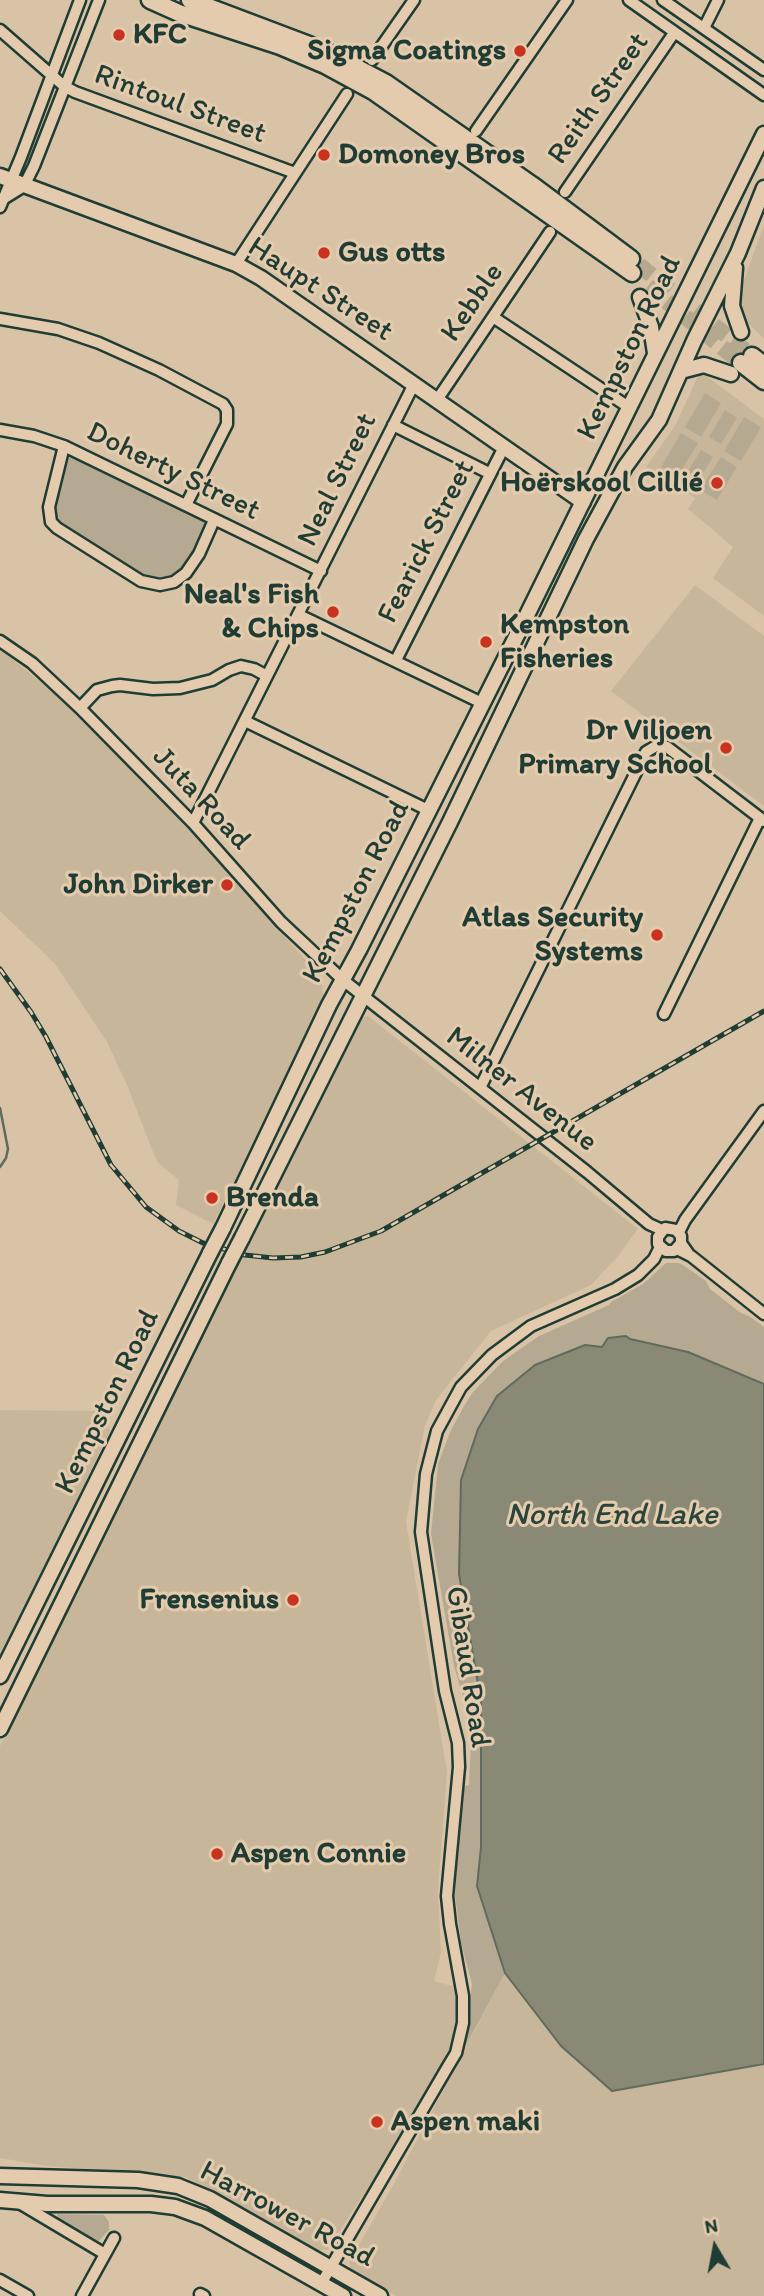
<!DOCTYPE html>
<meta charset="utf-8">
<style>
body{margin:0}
#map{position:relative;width:764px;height:2296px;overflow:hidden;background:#d9c3a6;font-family:Itim,sans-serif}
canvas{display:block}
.north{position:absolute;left:680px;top:2212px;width:70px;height:70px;-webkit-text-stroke:5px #e5cbad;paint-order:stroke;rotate:350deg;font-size:19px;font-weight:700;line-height:28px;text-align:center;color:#1f3d34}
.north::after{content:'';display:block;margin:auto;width:24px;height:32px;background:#1f3d34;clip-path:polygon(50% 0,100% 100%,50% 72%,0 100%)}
</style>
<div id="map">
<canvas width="764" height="2296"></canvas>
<div class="north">N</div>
</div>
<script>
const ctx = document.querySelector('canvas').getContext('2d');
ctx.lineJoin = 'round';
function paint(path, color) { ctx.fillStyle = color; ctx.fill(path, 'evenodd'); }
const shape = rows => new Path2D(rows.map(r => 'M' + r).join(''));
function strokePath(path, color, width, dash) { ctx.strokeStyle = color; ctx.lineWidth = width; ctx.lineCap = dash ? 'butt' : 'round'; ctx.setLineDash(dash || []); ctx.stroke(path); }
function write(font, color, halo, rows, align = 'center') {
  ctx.font = font + ' Itim,sans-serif'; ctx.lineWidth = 6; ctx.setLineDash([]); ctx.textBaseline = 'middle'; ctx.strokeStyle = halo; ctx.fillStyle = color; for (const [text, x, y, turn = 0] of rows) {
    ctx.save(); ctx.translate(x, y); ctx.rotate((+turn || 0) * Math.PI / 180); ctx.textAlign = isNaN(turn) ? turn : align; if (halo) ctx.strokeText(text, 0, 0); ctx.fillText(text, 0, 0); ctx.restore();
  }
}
paint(shape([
 [764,225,764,339,746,321,740,307,740,291],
 [705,375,764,419,764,616,713,578,733,547,688,509,695,498,646,467,675,426,698,376],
 [695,585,764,636,764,806,611,691],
 [0,649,72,708,108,745,186,827,320,976,324,997,297,1060,213,1224,176,1205,179,1180,157,1162,127,1085,107,1042,55,964,0,911],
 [368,1016,638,1229,618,1256,591,1285,491,1331,436,1400,425,1426,406,1522,447,1772,438,1890,441,1953,434,1981,459,1988,462,2009,448,2066,327,2250,317,2250,186,2177,47,2166,0,2158,0,1746,361,1018],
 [0,1410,106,1411,110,1431,0,1657],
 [505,1973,561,2046,612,2091,764,2064,764,2296,396,2296,351,2270,349,2262,391,2189]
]), '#c8b69b');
paint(shape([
 [705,393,721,403,701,437,685,427],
 [725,410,737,418,721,444,709,437],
 [744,417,761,427,741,461,724,451],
 [681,433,698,443,678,476,661,467],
 [701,450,713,457,697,483,685,476],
 [78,457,198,516,204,523,204,531,192,557,181,572,166,579,147,579,57,522,52,514,63,464,69,458],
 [721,457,737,467,717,500,700,490],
 [666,1263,678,1263,683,1265,706,1281,710,1289,741,1313,749,1316,764,1327,764,1384,688,1352,630,1339,626,1337,608,1338,459,1574,481,1701,481,1847,477,1886,505,1973,463,2051,472,1984,461,1942,455,1895,462,1787,469,1785,471,1743,470,1721,454,1666,431,1534,438,1464,451,1430,464,1406,473,1392,503,1361,539,1336,609,1305,611,1302,643,1284],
 [57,2214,104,2215,109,2222,109,2230,96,2244,58,2222]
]), '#b6a991');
const water = shape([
 [626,1336,630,1339,688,1352,764,1384,764,2064,612,2091,561,2046,505,1973,477,1886,481,1847,481,1701,459,1574,461,1480,478,1429,497,1396,535,1365,585,1345,602,1347,608,1338,626,1336]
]);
paint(water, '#8a8976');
strokePath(water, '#5f6b5c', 2);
strokePath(shape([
 [0,1108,8,1149,6,1158,0,1167]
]), '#5f6b5c', 2.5);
strokePath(shape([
 [639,265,752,356],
 [648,286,741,363]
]), '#b4a88f', 16, [16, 8]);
const street = shape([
 [629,0,764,95],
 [663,0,764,70],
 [704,28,718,0],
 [0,30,64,86,75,92,295,173],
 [372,60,414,0],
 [476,131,567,0],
 [565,192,674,33],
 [3,199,24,186,34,166,99,0],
 [0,207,21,157,80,0],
 [236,264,347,94],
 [493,317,630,408],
 [0,319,58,329,99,343,159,370,223,404,227,410,227,424,186,505],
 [437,400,550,232],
 [393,425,489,473],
 [0,430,34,436,64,446,321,571],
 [64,446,49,507,51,522,57,528,141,581,160,585,174,582,186,573,199,554,214,520],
 [299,615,482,703],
 [0,641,32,663,80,708,193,823,281,922,343,980,587,1172,649,1224,662,1230],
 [396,660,504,447],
 [80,708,97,690,112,686,120,685,153,689,180,688,212,680,229,670,241,666,254,669,267,676],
 [245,721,428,810],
 [193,823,414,384],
 [664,1014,760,818],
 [480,1088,646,752,656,746,667,747,764,821],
 [679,1232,685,1220,764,1111],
 [681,1243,674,1251,666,1251,658,1244,658,1237,665,1228,676,1230,681,1236,681,1243,688,1253],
 [677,1249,691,1256,764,1314],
 [21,2204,105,2254],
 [0,2280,28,2296],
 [321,2284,447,2068,456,2053,463,2023,463,1996,450,1924,447,1896,459,1767,458,1743,445,1691,421,1532,426,1474,437,1431,461,1387,492,1355,531,1326,615,1289,638,1275,654,1259,660,1247],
 [200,2294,204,2296],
 [82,2296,114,2238]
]);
const secondary = shape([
 [0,176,236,264,261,278,583,502],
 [735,268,732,306,741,332],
 [640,297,651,327,655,353],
 [681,371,704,365,731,374],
 [223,1228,329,1005,359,950,528,613,764,134],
 [242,1238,450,822,586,539,625,467,659,420,694,341,738,253,764,188],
 [0,1676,210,1253],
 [0,1729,229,1263],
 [0,2176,138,2180,178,2186,210,2199,380,2296],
 [0,2200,47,2204,151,2204,175,2207,205,2218,343,2296]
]);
const primary = shape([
 [150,0,179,13,280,46,325,65,373,91,632,273],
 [190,0,325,51,386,83,532,185,631,259],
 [752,356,764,365],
 [741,363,764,381]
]);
strokePath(street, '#1f3d34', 15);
strokePath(secondary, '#1f3d34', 19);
strokePath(primary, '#1f3d34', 21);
strokePath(street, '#e5cbad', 10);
strokePath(secondary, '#e5cbad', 14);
strokePath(primary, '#e5cbad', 16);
const rail = shape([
 [0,969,31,1012,46,1037,111,1165,146,1207,179,1231,203,1243,245,1255,273,1258,301,1257,325,1252,381,1231,764,1011]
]);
strokePath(rail, '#1f3d34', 5);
strokePath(rail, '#e5cbad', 2.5, [8]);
const secondaryBridge = shape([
 [210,1253,223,1228],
 [229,1263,242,1238]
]);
strokePath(secondaryBridge, '#1f3d34', 19, []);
strokePath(secondaryBridge, '#e5cbad', 14);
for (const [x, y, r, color] of [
 [119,35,7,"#c8321e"],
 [520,51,7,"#c8321e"],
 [324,155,7,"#c8321e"],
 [324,253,7,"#c8321e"],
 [717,483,7,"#c8321e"],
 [333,612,7,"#c8321e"],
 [486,642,7,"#c8321e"],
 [726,748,7,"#c8321e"],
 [227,885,7,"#c8321e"],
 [657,935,7,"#c8321e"],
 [212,1198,7,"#c8321e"],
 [293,1600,7,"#c8321e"],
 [217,1854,7,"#c8321e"],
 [377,2122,7,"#c8321e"]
]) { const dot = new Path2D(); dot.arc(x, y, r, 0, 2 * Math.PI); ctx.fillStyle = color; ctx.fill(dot); strokePath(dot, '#e5cbad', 2.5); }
write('bold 30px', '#1f3d34', '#e5cbad', [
 ["KFC",133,35],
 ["Sigma Coatings",506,51,"right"],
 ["Domoney Bros",338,155],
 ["Gus otts",338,253],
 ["Hoërskool Cillié",703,483,"right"],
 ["Neal's Fish",319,595,"right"],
 ["& Chips",319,629,"right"],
 ["Kempston",500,625],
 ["Fisheries",500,659],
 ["Dr Viljoen",712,731,"right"],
 ["Primary School",712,765,"right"],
 ["John Dirker",213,885,"right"],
 ["Atlas Security",643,918,"right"],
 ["Systems",643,952,"right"],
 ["Brenda",226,1198],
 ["Frensenius",279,1600,"right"],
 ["Aspen Connie",231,1854],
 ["Aspen maki",391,2122]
], 'left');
write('30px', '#1f3d34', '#e5cbad', [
 ["Reith Street",599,99,-55],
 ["Rintoul Street",180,105,20],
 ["Haupt Street",320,290,33],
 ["Kebble",473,303,-56],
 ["Kempston Road",630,348,-64],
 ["Doherty Street",173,472,26],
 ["Neal Street",338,480,-64],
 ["Fearick Street",427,542,-63],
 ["Juta Road",201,799,47],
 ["Kempston Road",357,892,-63],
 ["Milner Avenue",521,1090,38],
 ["Kempston Road",108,1402,-64],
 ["Gibaud Road",467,1667,81],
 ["Harrower Road",287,2215,28]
]);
write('italic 32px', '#2a453b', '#e5cbad', [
 ["North End Lake",612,1516]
]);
</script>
